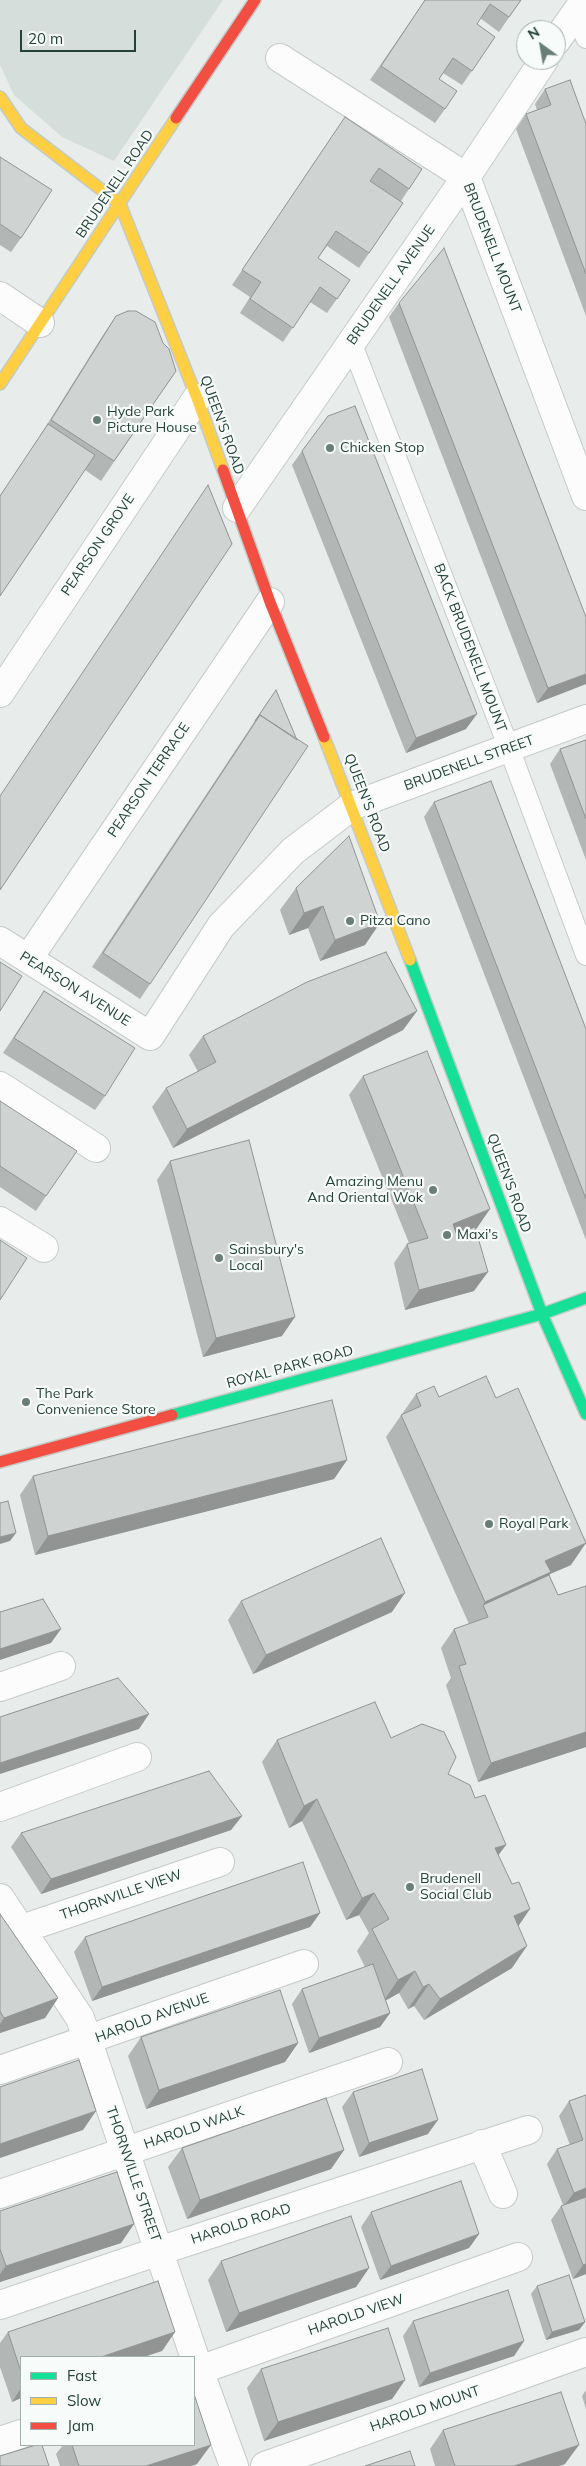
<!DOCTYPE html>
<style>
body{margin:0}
#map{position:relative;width:586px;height:2466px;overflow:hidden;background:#e8edeb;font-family:Mulish,sans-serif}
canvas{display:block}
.legend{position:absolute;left:20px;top:2356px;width:175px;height:90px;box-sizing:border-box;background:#f7fbf9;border:1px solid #a3b1ad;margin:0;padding:6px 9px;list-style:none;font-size:15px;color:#24423a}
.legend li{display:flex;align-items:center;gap:10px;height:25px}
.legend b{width:25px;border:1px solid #a3b1ad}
.north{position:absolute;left:516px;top:20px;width:50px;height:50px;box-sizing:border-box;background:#f7fbf9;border:1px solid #a3b1ad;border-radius:50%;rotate:328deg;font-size:14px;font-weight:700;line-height:20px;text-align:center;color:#24423a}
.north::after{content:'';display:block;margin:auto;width:18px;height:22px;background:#697e78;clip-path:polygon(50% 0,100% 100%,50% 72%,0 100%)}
.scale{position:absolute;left:20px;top:30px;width:116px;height:22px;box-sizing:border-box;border:2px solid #24423a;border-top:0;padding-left:6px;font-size:15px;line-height:18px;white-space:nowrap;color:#24423a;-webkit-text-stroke:4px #f7fbf9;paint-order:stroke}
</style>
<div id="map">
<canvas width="586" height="2466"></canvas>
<ul class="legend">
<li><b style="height:6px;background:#16e098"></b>Fast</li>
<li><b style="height:6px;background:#ffcf43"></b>Slow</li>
<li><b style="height:6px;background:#f24e42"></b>Jam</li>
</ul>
<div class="north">N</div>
<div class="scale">20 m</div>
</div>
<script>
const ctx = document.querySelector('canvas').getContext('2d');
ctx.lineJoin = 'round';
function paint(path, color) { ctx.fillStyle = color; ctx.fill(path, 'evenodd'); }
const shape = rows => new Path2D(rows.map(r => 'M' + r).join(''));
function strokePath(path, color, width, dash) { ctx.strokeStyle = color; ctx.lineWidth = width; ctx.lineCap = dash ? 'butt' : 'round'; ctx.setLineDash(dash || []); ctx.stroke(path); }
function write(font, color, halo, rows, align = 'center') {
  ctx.font = font + ' Mulish,sans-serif'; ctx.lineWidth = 4.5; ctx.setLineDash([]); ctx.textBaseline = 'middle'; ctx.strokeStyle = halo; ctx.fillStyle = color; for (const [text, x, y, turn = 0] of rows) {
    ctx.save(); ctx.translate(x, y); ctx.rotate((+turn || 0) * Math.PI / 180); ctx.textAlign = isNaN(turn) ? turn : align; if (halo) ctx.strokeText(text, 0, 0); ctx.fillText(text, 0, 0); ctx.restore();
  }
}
paint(shape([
 [0,0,223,0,114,161,62,137,14,95,0,65]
]), '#d6dedb');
const lane = shape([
 [576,11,586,38],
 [351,342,509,748,586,955]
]);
const street = shape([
 [556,41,585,0],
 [280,58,466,177,586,496],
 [0,296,40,323],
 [237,508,466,177,544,60],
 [0,693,197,398],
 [0,941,150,1036,221,926,293,851,352,806,586,719],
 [28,959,270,602],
 [0,1086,96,1148],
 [0,1221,44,1248],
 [0,1687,61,1666],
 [0,1807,137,1757],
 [0,1898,80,2018,199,2370,234,2466],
 [22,1929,220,1862],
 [0,2070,304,1964],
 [482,2144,503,2194],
 [0,2194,388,2062],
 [0,2305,159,2251,528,2130],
 [194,2372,518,2257],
 [0,2441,21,2434],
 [265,2466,586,2352]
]);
const fast = shape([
 [410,960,542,1314,586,1414],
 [172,1415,542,1314,586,1298]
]);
const slow = shape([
 [0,97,21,128,120,204],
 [120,204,197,398,223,470],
 [0,384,176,118],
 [324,737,410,960]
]);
const jam = shape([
 [176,118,255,0],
 [223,470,270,602,324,737],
 [0,1462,172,1415]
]);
strokePath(lane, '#c5cac8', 22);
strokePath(street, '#c5cac8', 30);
strokePath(fast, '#c3cbc8', 14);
strokePath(slow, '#c3cbc8', 14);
strokePath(jam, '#c3cbc8', 14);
strokePath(lane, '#fcfcfc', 20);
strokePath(street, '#fcfcfc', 28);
strokePath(fast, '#16e098', 11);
strokePath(slow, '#ffcf43', 11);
strokePath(jam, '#f24e42', 11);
paint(shape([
 [425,0,521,0,499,32,480,18,477,24,495,37,462,85,443,73,439,79,445,109,435,123,370,80],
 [545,89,586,124,586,316,516,129,526,114,537,110,535,104],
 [335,132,422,169,401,201,403,203,359,268,327,246,318,258,350,280,327,313,310,302,283,342,240,313,250,297,232,285],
 [0,157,21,238,11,252,0,245],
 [399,303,586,684,537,703,389,317],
 [116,316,163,343,176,371,101,481,85,470,0,596,0,496,38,439,103,335],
 [302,451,466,729,406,753,292,465],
 [270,698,150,984,140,999,92,967],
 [586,740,586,860,550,764,560,749],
 [434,802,586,1029,586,1240,424,817],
 [349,836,365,945,320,961,308,928,289,935,280,910,296,888],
 [44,991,105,1096,95,1110,3,1053],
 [417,1011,403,1030,173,1148,152,1107,166,1088,198,1072,189,1055,203,1036],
 [363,1076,477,1228,476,1229,474,1291,405,1310,394,1263,407,1244,409,1243,349,1095],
 [0,1101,46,1196,36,1211,0,1187],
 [170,1161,282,1336,203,1357,157,1180],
 [416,1394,439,1397,571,1565,550,1574,549,1575,558,1595,586,1586,586,1747,478,1782,446,1685,451,1678,441,1648,454,1629,469,1624,386,1437],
 [347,1460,334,1479,35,1555,20,1495,33,1476],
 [241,1601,392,1612,253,1674,228,1620],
 [391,1738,448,1774,475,1798,506,1845,498,1855,518,1926,512,1968,424,2020,414,2006,408,2009,399,1993,386,2000,390,2013,380,2027,309,2053,292,2004,302,1989,365,1967,357,1951,369,1933,359,1915,346,1920,302,1821,289,1828,262,1762,277,1740],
 [242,1816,231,1830,41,1894,11,1847,21,1833],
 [320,1913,310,1927,92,2001,74,1952,85,1937],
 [0,1914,58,1998,45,2018,0,2033],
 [141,2037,298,2043,285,2062,146,2109,128,2056],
 [353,2092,428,2134,359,2157,342,2107],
 [586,2095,586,2274,573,2279,551,2220,561,2206,563,2205,547,2164,557,2149,570,2145,559,2116,569,2101],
 [182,2148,344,2150,331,2169,187,2219,168,2167],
 [0,2211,134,2224,121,2243,0,2282],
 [371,2212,479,2234,469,2248,380,2280,361,2227],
 [221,2261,369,2268,356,2287,226,2332,208,2280],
 [537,2286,585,2322,579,2330,546,2340,531,2294],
 [413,2321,524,2341,514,2356,419,2387,403,2336],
 [8,2332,175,2332,162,2351,21,2357,21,2398,12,2402,0,2367,0,2343],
 [261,2369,405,2380,392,2399,264,2441,247,2388],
 [586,2390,586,2409,582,2396],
 [443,2430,565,2464,559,2466,435,2466,430,2449],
 [63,2445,194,2445,197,2464,191,2466,60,2466,56,2454]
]), '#b2b6b5');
paint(shape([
 [586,674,586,684,537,703,548,688],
 [477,714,466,729,406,753,416,738],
 [323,906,308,928,289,935,304,913],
 [380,923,365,945,320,961,335,940],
 [417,1011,403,1030,173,1148,187,1129],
 [490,1209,477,1228,439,1243,453,1224],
 [488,1272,474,1291,405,1310,419,1290],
 [295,1317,282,1336,203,1357,216,1338],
 [347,1460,334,1479,35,1555,48,1536],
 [16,1533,10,1541,0,1544,0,1537],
 [586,1543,571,1565,550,1574,536,1594,483,1605,485,1602,545,1561],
 [405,1593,392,1612,253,1674,266,1655],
 [61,1629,51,1643,0,1660,0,1649],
 [149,1714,139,1729,0,1774,0,1763],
 [586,1732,586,1747,478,1782,491,1763],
 [317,1799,302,1821,289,1828,304,1806],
 [242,1816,231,1830,41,1894,51,1879],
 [506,1845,490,1866,495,1848],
 [374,1893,359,1915,346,1920,362,1898],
 [530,1909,515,1931,514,1916],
 [320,1913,310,1927,92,2001,102,1987],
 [527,1946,512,1968,424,2020,440,1999],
 [415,1971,399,1993,383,2002,398,1980],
 [429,1984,414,2006,408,2009,423,1987],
 [58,1998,45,2018,0,2033,0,2024,4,2018],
 [390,2013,380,2027,309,2053,319,2038],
 [298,2043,285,2062,146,2109,159,2090],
 [96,2111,83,2130,0,2158,0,2144],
 [438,2120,428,2134,359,2157,369,2143],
 [344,2150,331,2169,187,2219,200,2200],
 [586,2188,586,2198,563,2207,574,2193],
 [134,2224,121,2243,0,2282,0,2274,6,2266],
 [479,2234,469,2248,380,2280,391,2266],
 [586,2264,586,2274,573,2279,583,2265],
 [369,2268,356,2287,226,2332,239,2313],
 [585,2322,579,2330,546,2340,552,2332],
 [175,2332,162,2351,144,2357,101,2357],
 [524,2341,514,2356,419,2387,430,2373],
 [405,2380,392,2399,264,2441,278,2422],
 [21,2388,21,2398,12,2402],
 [211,2445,197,2464,191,2466,146,2466],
 [579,2445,565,2464,559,2466,514,2466]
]), '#919493');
const building = shape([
 [425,0,521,0,509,17,490,4,477,24,495,37,472,71,453,58,439,79,457,91,445,109,381,66,425,0],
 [570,80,586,124,586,274,526,114,551,105,545,89,570,80],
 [345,117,422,169,409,189,379,168,370,181,403,203,369,253,336,231,318,258,350,280,337,299,320,287,293,328,250,299,261,282,242,270,345,117],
 [0,157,52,190,21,238,0,224,0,157],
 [444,248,586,617,586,674,548,688,399,303,444,248],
 [128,311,136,311,155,322,163,343,169,349,176,371,114,461,51,420,116,316,128,311],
 [355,406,477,714,416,738,302,451,328,416,355,406],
 [48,424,95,455,0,596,0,496,48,424],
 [208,485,232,544,0,890,0,796,208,485],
 [276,690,297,740,260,715,255,721,276,690],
 [260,715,308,746,150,984,103,953,260,715],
 [586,740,586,819,560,749,586,740],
 [491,781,586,1029,586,1199,434,802,491,781],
 [349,836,380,923,335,940,323,906,304,913,296,888,349,836],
 [386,952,417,1011,187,1129,166,1088,216,1062,203,1036,307,982,386,952],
 [0,962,22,976,0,1011,0,962],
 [44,991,135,1048,105,1096,14,1038,44,991],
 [427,1051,490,1209,453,1224,456,1233,475,1227,488,1272,419,1290,407,1244,428,1238,363,1076,427,1051],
 [0,1101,77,1151,46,1196,0,1166,0,1101],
 [249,1140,295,1317,216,1338,170,1161,249,1140],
 [0,1240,27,1258,0,1300,0,1240],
 [486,1376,496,1398,518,1388,586,1543,545,1561,551,1572,485,1602,401,1415,421,1406,416,1394,434,1386,439,1397,486,1376],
 [332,1400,347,1460,48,1536,33,1476,332,1400],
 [8,1501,16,1533,0,1537,0,1503,8,1501],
 [381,1538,405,1593,266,1655,241,1601,381,1538],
 [549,1575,558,1595,586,1586,586,1732,491,1763,459,1666,466,1664,454,1629,488,1617,483,1605,549,1575],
 [43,1599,61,1629,0,1649,0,1612,43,1599],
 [118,1678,149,1714,0,1763,0,1717,118,1678],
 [375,1702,391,1738,422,1724,444,1732,456,1757,448,1774,470,1785,475,1798,485,1795,506,1845,495,1848,512,1884,519,1882,530,1909,514,1916,527,1946,440,1999,429,1984,423,1987,415,1971,398,1980,372,1929,389,1919,374,1893,362,1898,317,1799,304,1806,277,1740,375,1702],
 [209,1771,242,1816,51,1879,21,1833,209,1771],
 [303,1862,320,1913,102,1987,85,1937,303,1862],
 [0,1914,58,1998,4,2018,0,2011,0,1914],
 [373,1964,390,2013,319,2038,302,1989,373,1964],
 [280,1990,298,2043,159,2090,141,2037,280,1990],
 [79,2060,96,2111,0,2144,0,2087,79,2060],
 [422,2069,438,2120,369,2143,353,2092,422,2069],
 [586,2095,586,2188,574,2193,557,2149,583,2140,569,2101,586,2095],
 [326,2098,344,2150,200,2200,182,2148,326,2098],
 [117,2172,134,2224,6,2266,0,2249,0,2211,117,2172],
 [461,2181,479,2234,391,2266,371,2212,461,2181],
 [586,2197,586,2264,583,2265,561,2206,586,2197],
 [351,2216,369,2268,239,2313,221,2261,351,2216],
 [569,2275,585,2322,552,2332,537,2286,569,2275],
 [158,2281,175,2332,101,2357,21,2357,21,2372,8,2332,158,2281],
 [508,2290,524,2341,430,2373,413,2321,508,2290],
 [388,2328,405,2380,278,2422,261,2369,388,2328],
 [561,2392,579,2445,514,2466,455,2466,443,2430,561,2392],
 [194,2394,211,2445,146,2466,79,2466,72,2445,194,2445,194,2394],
 [36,2445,42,2445,49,2466,0,2466,0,2456,36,2445],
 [410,2451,415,2466,365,2466,410,2451]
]);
paint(building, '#cfd4d2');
strokePath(building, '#919493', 1);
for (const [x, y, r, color] of [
 [97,420,5,"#697e78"],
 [330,448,5,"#697e78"],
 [350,921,5,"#697e78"],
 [433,1190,5,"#697e78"],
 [447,1235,5,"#697e78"],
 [219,1258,5,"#697e78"],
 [26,1402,5,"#697e78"],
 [489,1524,5,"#697e78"],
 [410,1887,5,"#697e78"]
]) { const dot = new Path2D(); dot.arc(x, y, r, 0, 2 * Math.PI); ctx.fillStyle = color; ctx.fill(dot); strokePath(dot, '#f7fbf9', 2); }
write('14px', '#24423a', '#f7fbf9', [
 ["BRUDENELL ROAD",115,184,-56],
 ["BRUDENELL MOUNT",492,248,69],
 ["BRUDENELL AVENUE",391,285,-55],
 ["QUEEN'S ROAD",222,425,70],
 ["PEARSON GROVE",98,545,-56],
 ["BACK BRUDENELL MOUNT",470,648,69],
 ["BRUDENELL STREET",469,763,-20],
 ["PEARSON TERRACE",149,780,-56],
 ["QUEEN'S ROAD",367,803,69],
 ["PEARSON AVENUE",75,989,32],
 ["QUEEN'S ROAD",509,1183,70],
 ["ROYAL PARK ROAD",290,1367,-15],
 ["THORNVILLE VIEW",121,1895,-19],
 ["HAROLD AVENUE",152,2018,-20],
 ["HAROLD WALK",194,2128,-19],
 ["THORNVILLE STREET",133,2174,71],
 ["HAROLD ROAD",241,2224,-18],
 ["HAROLD VIEW",356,2315,-19],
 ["HAROLD MOUNT",425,2409,-19]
]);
write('14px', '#24423a', '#f7fbf9', [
 ["Hyde Park",107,412],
 ["Picture House",107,428],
 ["Chicken Stop",340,448],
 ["Pitza Cano",360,921],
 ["Amazing Menu",423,1182,"right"],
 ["And Oriental Wok",423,1198,"right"],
 ["Maxi's",457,1235],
 ["Sainsbury's",229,1250],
 ["Local",229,1266],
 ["The Park",36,1394],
 ["Convenience Store",36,1410],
 ["Royal Park",499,1524],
 ["Brudenell",420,1879],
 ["Social Club",420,1895]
], 'left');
</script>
